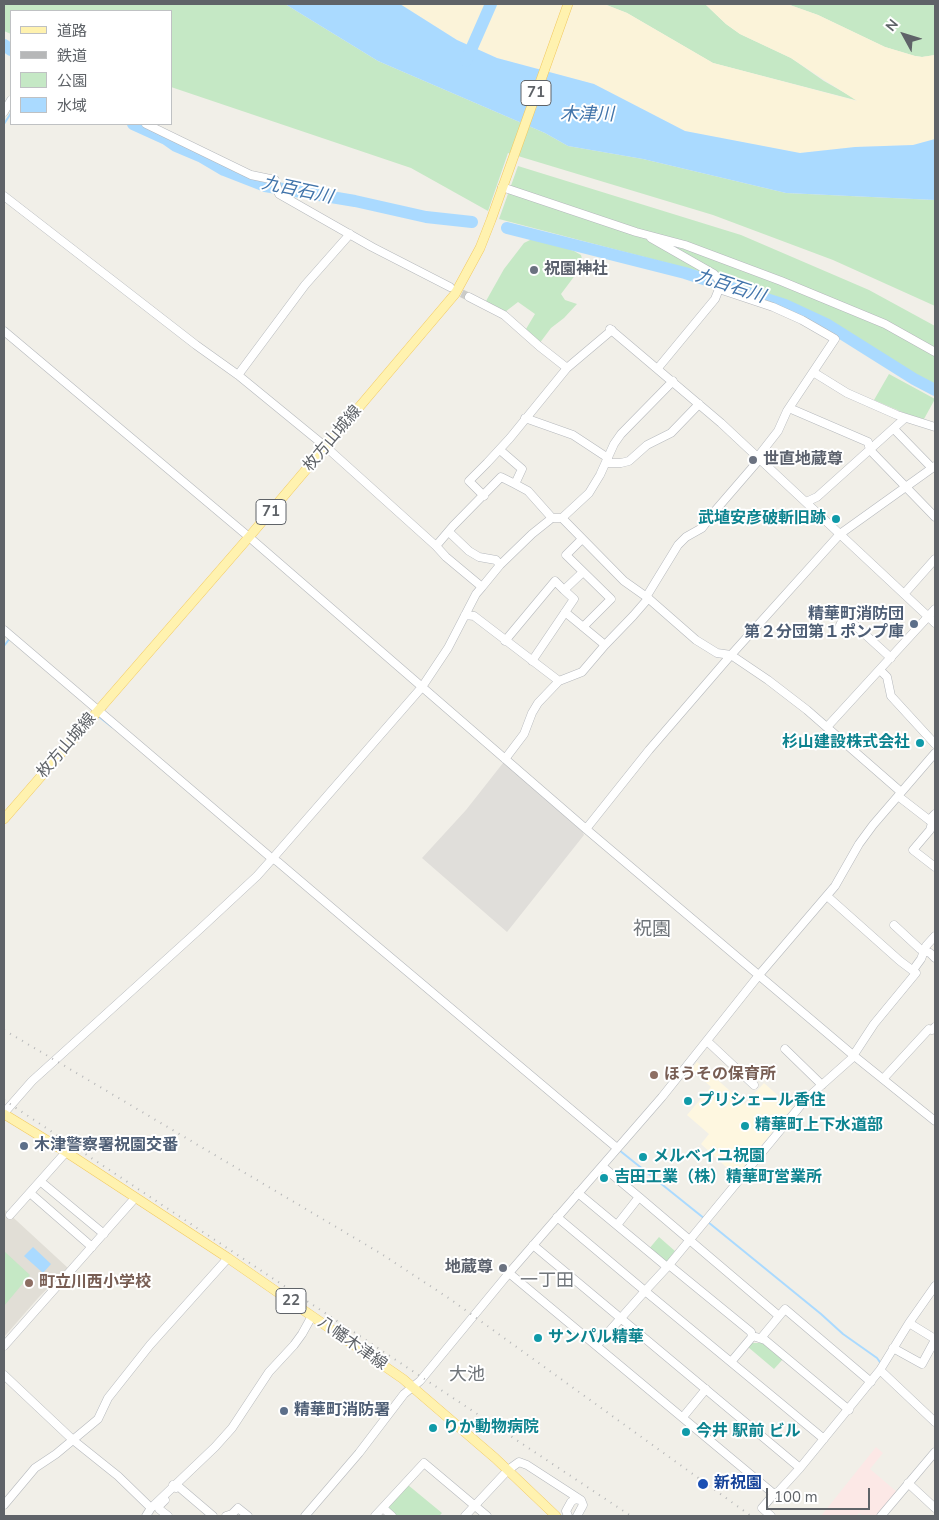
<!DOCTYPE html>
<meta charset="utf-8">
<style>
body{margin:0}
#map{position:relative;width:939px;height:1520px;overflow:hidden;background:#f1efe8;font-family:"Nunito Sans","Noto Sans JP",sans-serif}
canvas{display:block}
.frame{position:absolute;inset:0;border:5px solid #5f6368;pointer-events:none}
.legend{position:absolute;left:10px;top:10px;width:162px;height:115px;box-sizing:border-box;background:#fff;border:1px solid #bfc1c3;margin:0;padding:6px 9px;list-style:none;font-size:15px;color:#5f6368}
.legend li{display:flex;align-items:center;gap:10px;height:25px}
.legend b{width:25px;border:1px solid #bfc1c3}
.north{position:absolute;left:879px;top:10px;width:50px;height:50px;-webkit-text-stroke:4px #fff;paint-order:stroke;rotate:309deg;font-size:14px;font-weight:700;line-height:20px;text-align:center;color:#5f6368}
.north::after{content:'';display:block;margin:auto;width:18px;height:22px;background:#5f6368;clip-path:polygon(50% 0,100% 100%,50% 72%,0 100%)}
.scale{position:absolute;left:766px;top:1488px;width:104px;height:22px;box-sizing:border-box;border:2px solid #5f6368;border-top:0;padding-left:6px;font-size:15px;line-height:18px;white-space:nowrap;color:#5f6368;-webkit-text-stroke:4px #fff;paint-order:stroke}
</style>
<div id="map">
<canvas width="939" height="1520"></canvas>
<div class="frame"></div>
<ul class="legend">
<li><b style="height:6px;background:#fff2af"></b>道路</li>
<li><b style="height:6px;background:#b6b7b8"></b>鉄道</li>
<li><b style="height:14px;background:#c5e8c5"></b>公園</li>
<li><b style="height:14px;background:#aadaff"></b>水域</li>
</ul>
<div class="north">N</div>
<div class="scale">100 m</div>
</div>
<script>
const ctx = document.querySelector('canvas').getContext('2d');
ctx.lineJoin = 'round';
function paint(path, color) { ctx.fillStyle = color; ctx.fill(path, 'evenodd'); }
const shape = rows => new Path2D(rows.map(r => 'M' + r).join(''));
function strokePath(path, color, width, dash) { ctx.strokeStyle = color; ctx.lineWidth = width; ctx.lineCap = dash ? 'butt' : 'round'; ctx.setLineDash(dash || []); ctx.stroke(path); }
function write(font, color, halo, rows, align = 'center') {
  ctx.font = font + ' "Nunito Sans","Noto Sans JP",sans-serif'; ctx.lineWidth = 4; ctx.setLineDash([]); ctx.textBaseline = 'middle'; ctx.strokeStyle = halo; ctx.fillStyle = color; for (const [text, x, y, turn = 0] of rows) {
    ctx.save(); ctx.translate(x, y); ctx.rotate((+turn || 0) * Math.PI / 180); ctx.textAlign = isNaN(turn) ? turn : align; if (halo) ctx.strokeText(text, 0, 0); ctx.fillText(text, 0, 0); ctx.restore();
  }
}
paint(shape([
 [697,1062,745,1104,764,1083,792,1108,736,1176,701,1144,709,1134,687,1115,711,1087,692,1069]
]), '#fef7e0');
paint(shape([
 [503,763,504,763,583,832,584,835,507,932,422,858,466,810]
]), '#e0deda');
paint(shape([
 [4,1209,68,1268,39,1297,4,1337]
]), '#e1ded6');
paint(shape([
 [876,1447,883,1453,870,1469,897,1492,878,1516,863,1516,859,1513,856,1516,821,1516]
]), '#fce8e6');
paint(shape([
 [4,4,285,4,378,61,545,133,568,146,643,159,786,193,935,200,935,306,833,260,713,215,508,153,488,211,411,168,171,87,171,11,11,11,11,34,4,31],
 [604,4,705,4,726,24,740,34,791,58,824,81,859,101,713,63,627,13],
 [787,4,935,4,935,55,922,57,915,56,885,47,818,15],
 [518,166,741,235,869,290,935,326,935,387,894,364,842,331,811,314,728,279,499,219],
 [532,239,540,239,574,251,581,255,582,259,582,266,561,294,565,300,577,304,564,318,551,328,539,344,529,335,526,329,535,314,518,302,505,312,503,312,486,301,504,269,524,243],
 [889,374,935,399,924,419,909,415,874,400],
 [659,1237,675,1251,665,1264,648,1250],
 [4,1251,30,1275,4,1306],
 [751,1343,763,1343,783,1359,774,1369,748,1347],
 [408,1485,442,1513,439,1516,397,1516,389,1510,389,1506]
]), '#c5e8c5');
paint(shape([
 [400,4,604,4,627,13,713,63,857,101,791,58,740,34,726,24,705,4,787,4,818,15,885,47,915,56,922,57,935,55,935,139,913,145,855,147,799,153,685,131,594,84,497,58,457,40]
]), '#fbf3d9');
paint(shape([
 [285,4,400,4,457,40,497,58,594,84,685,131,800,153,855,147,913,145,935,139,935,200,786,193,643,159,568,146,545,133,378,61],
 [33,1247,51,1264,43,1273,24,1256]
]), '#aadaff');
strokePath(shape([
 [4,124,11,113],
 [4,646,10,638],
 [98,716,112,727],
 [619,1150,705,1219],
 [708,1222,821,1314,843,1334,877,1358,882,1365]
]), '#aadaff', 2);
strokePath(shape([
 [4,45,11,50],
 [466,61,491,4],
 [133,124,166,139,176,146,202,157,224,170,265,186,355,201,426,217,472,222],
 [507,228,685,273,785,305,828,325,914,379,935,390]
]), '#aadaff', 12);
strokePath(shape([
 [451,288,469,297]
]), '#ccccc8', 8, [8, 4]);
const minor = shape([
 [4,112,11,100],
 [146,124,251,175,275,180,279,194,372,247,450,287],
 [502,187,636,232,685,245,781,281,885,324,935,352],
 [4,196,196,345,238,375,326,447,436,546,446,557,482,587],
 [651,238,714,274,719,280,719,289,715,299,658,368],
 [469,297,504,315,539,346,567,368],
 [610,329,721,423,935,623],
 [4,331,249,537,586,829,853,1055,935,1121],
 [813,372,847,393,897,415,935,427],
 [238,375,305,285,350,234],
 [789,408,868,442,870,450,935,517],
 [525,418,573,435,608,458],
 [894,429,932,468],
 [500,450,522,469,515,484,528,491,552,518],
 [606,463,621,463,629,461,647,445,671,433,699,404],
 [484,496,469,481,487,463,510,438,567,368,612,330],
 [806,502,817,497,905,418],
 [562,518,589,493,600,475,614,444,621,434,673,381],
 [449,532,469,551,479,557,496,560,500,565],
 [582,539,566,555,611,599,583,627],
 [436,546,453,526,501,477,515,484],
 [904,594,935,559],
 [565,612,605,645],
 [465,615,474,616,559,681],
 [4,630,269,856,278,862,358,930,617,1148],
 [837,632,841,623,847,618,891,658],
 [505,641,555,581,564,590,583,572],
 [532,661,574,599,564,590],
 [880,670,887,677,891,696,935,744],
 [827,727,935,609],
 [505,759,524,734,532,713,538,703,559,681,582,672,605,645,633,616,646,601,648,594,678,545,686,537,702,528,714,512,758,461,760,454,778,431,787,411,835,339,802,320,773,307,719,289],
 [898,796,929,820,935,814],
 [929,820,932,823,930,830,913,850,935,867],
 [586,829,649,750,731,655,840,534,935,466],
 [894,925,920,949,930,953,935,958],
 [913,970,921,959,926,946,935,936],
 [707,1041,754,1085],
 [785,1049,822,1085],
 [883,1079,929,1029,932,1030,935,1027],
 [4,1113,32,1081,200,929,257,876,273,858,422,687,448,648,476,594,482,587,500,565,532,534,552,518,562,518,624,581,648,598,696,640,717,653,731,655,768,680,807,710,901,792],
 [602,1166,639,1197,617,1225],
 [40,1181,104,1234],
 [30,1193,92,1247],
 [578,1193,667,1267],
 [639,1197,779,1316],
 [10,1215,66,1152],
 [557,1217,645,1291,669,1265,806,1099,851,1059,874,1024,916,973,900,961,827,896],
 [533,1245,800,1468,880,1370,909,1323,935,1286],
 [669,1265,751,1332,752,1337,731,1362],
 [509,1273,774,1494],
 [909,1323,935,1339],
 [756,1337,765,1340,849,1410],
 [761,1338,785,1309,871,1382],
 [597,1345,645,1291,824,1439],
 [4,1346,135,1198],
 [893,1348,922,1364,935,1340],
 [880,1370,935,1422],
 [4,1375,73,1440,118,1476,151,1508,146,1516],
 [683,1417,706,1389],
 [908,1483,935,1508],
 [173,1485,176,1488,179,1487,213,1516],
 [165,1500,159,1506,159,1509,168,1516],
 [4,1505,35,1468,56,1454,98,1419,108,1398,150,1345,228,1258],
 [151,1508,215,1447,232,1428,269,1372,294,1345,302,1334,312,1316],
 [383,1508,392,1516],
 [226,1516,232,1514,238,1508,248,1516],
 [305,1516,359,1453,404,1394,420,1381,509,1273,662,1097,759,975,835,886,859,844,873,825,935,753],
 [375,1516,424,1463,487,1516],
 [465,1516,508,1470,519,1462,527,1465,581,1500,583,1505,577,1516],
 [568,1516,566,1511,571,1502,575,1499,580,1500],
 [771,1516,762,1508,774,1494,779,1491,800,1468],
 [881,1516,935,1452]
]);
const major = shape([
 [4,819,249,537,455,294,480,248,491,220,568,4],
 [4,1114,66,1152,228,1258,403,1379,495,1458,556,1516]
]);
strokePath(minor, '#b5b8bc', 9);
strokePath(major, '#f2c960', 10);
strokePath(minor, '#fff', 8);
strokePath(major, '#fff2af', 9);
strokePath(shape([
 [4,1030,380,1253,450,1299,751,1516],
 [4,1100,631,1516]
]), '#b6b7b8', 2, [1, 6]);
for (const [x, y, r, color] of [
 [534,270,5,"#6b7280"],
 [753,460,5,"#6b7280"],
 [836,519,5,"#0f9aa8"],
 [914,624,5,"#5c6f8a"],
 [920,743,5,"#0f9aa8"],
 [654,1075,5,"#8d6e63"],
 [688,1101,5,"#0f9aa8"],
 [745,1126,5,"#0f9aa8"],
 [24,1146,5,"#5c6f8a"],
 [643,1157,5,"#0f9aa8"],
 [604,1178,5,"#0f9aa8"],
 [503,1268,5,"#6b7280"],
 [29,1283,5,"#8d6e63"],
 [538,1338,5,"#0f9aa8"],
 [284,1411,5,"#5c6f8a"],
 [433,1428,5,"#0f9aa8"],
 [686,1432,5,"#0f9aa8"],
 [703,1484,6,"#1a4fb4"]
]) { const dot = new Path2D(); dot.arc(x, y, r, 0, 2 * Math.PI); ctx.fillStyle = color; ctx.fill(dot); strokePath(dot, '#fff', 2); }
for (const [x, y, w] of [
 [536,93,30],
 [271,512,30],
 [291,1301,30]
]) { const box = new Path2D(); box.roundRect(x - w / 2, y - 12.5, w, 25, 4); ctx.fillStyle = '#fff'; ctx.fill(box); strokePath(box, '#5f6368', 1); }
write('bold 15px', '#5f6368', null, [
 ["71",536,93],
 ["71",271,512],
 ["22",291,1301]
]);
write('bold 16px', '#5b616d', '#fff', [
 ["祝園神社",544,270],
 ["世直地蔵尊",763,460],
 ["地蔵尊",493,1268,"right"]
], 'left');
write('16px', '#5f6368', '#fff', [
 ["枚方山城線",333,439,-50],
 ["枚方山城線",67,746,-49],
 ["八幡木津線",352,1344,35]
]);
write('bold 16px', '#0d838f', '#fff', [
 ["武埴安彦破斬旧跡",826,519,"right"],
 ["杉山建設株式会社",910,743,"right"],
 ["プリシェール香住",698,1101],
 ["精華町上下水道部",755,1126],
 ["メルベイユ祝園",653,1157],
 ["吉田工業（株）精華町営業所",614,1178],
 ["サンパル精華",548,1338],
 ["りか動物病院",443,1428],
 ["今井 駅前 ビル",696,1432]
], 'left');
write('bold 16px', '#4e5e75', '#fff', [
 ["精華町消防団",904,615,"right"],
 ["第２分団第１ポンプ庫",904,633,"right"],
 ["木津警察署祝園交番",34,1146],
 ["精華町消防署",294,1411]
], 'left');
write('bold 16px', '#785e54', '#fff', [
 ["ほうその保育所",664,1075],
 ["町立川西小学校",39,1283]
], 'left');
write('bold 16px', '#164399', '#fff', [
 ["新祝園",714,1484]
], 'left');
write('italic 18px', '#4174aa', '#fff', [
 ["木津川",587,116],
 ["九百石川",297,191,12],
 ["九百石川",730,287,18]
]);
write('18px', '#70757a', '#fff', [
 ["一丁田",547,1282],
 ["大池",467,1376]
]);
write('19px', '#70757a', '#fff', [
 ["祝園",652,930]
]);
</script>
